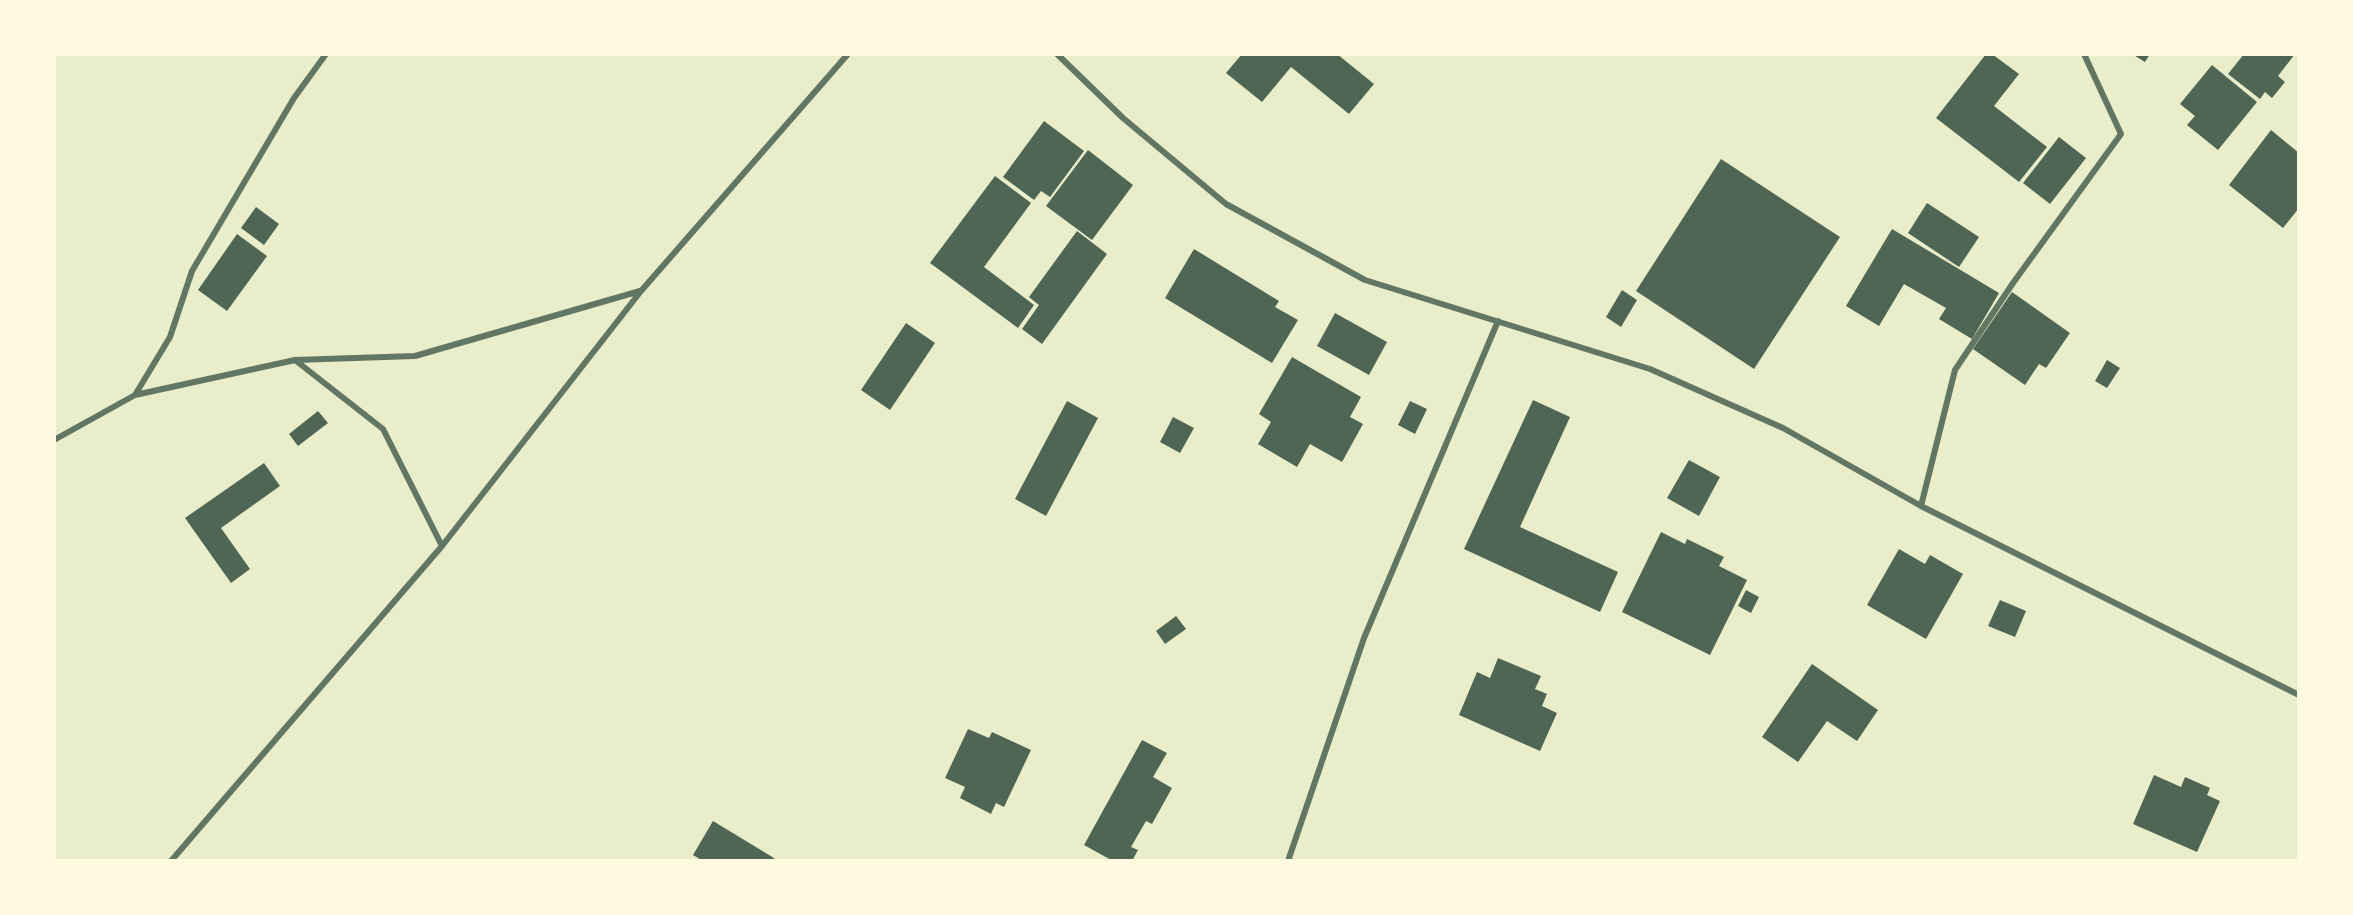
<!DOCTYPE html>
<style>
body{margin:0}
#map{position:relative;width:2353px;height:915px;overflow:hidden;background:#e9edc9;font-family:"Fira Sans",sans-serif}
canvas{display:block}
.frame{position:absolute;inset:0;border:56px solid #fefae0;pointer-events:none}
</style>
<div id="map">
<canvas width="2353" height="915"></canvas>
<div class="frame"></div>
</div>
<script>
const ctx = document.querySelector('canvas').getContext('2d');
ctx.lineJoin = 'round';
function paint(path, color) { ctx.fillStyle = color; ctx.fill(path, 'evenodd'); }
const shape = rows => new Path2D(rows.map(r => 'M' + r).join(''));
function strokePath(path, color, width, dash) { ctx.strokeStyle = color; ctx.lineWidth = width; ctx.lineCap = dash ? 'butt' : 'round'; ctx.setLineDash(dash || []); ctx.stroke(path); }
paint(shape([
 [1242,54,1337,54,1374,84,1349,114,1291,67,1262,102,1226,73],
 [1986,54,1992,54,2019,74,1994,106,2047,147,2019,182,1936,118],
 [2132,54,2150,54,2145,62],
 [2244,54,2295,54,2278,76,2285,82,2272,98,2265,92,2260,99,2228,74],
 [2212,65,2257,102,2218,150,2187,125,2195,116,2180,104],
 [1044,121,1084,151,1050,197,1041,191,1034,200,1003,177],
 [2271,130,2299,153,2299,208,2283,228,2229,185],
 [2059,137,2086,158,2050,204,2023,183],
 [1088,150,1133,185,1092,240,1046,206],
 [1721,159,1840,237,1754,369,1636,291],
 [995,176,1031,203,984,267,1034,305,1018,328,930,263],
 [1927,203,1979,237,1959,267,1908,233],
 [256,207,279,224,264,245,241,228],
 [1892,229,1999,293,1972,339,1939,319,1946,308,1904,284,1879,326,1846,306],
 [1077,231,1107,254,1042,344,1022,329,1039,305,1029,297],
 [237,234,267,256,227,311,198,290],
 [1194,249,1279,301,1275,307,1298,320,1272,363,1165,298],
 [1622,290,1637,300,1621,327,1606,317],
 [2012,292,2070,333,2046,368,2039,364,2025,385,1973,349],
 [1335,313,1387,342,1369,375,1317,346],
 [906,323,935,343,890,410,861,390],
 [1292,357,1361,397,1350,417,1363,424,1342,462,1310,444,1297,467,1258,444,1271,422,1259,414],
 [2107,360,2120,368,2107,388,2095,381],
 [1533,400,1570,417,1520,527,1618,572,1600,612,1464,549],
 [1067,401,1098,418,1046,516,1015,499],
 [1410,401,1427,409,1415,434,1398,425],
 [318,411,328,423,298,446,289,434],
 [1173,417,1194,428,1180,453,1160,442],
 [1689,460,1720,477,1699,516,1667,498],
 [264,463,280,486,221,528,250,569,231,583,185,518],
 [1661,532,1685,544,1687,539,1724,557,1719,566,1747,580,1710,655,1622,612],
 [1899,549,1925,564,1930,555,1963,574,1926,639,1867,605],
 [1746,590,1759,597,1751,613,1738,606],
 [2000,600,2026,611,2015,637,1988,626],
 [1176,616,1186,629,1165,644,1156,631],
 [1498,658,1541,676,1535,689,1547,694,1542,706,1557,713,1540,751,1459,715,1477,672,1490,678],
 [1812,664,1878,710,1857,741,1827,721,1798,762,1762,737],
 [968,729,989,738,992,732,1031,750,1004,807,996,803,991,814,960,798,965,787,945,778],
 [1142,740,1167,753,1153,777,1172,788,1152,824,1146,821,1131,847,1138,850,1132,861,1113,861,1084,845],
 [2154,775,2181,787,2185,777,2210,788,2207,795,2220,801,2197,852,2133,824],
 [713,821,774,858,773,861,703,861,693,855]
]), '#4f6655');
strokePath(shape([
 [1057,54,1123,118,1226,204,1365,280,1650,369,1783,428,1921,506,2299,695],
 [295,360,383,429,442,546],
 [135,395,295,360,415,356,640,291],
 [54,440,135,395,170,337,192,271,294,98,326,54],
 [1921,506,1955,370,2013,283,2121,134,2084,54],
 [171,861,442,546,641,291,848,54],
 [1288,861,1364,638,1498,321]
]), '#617663', 6);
</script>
